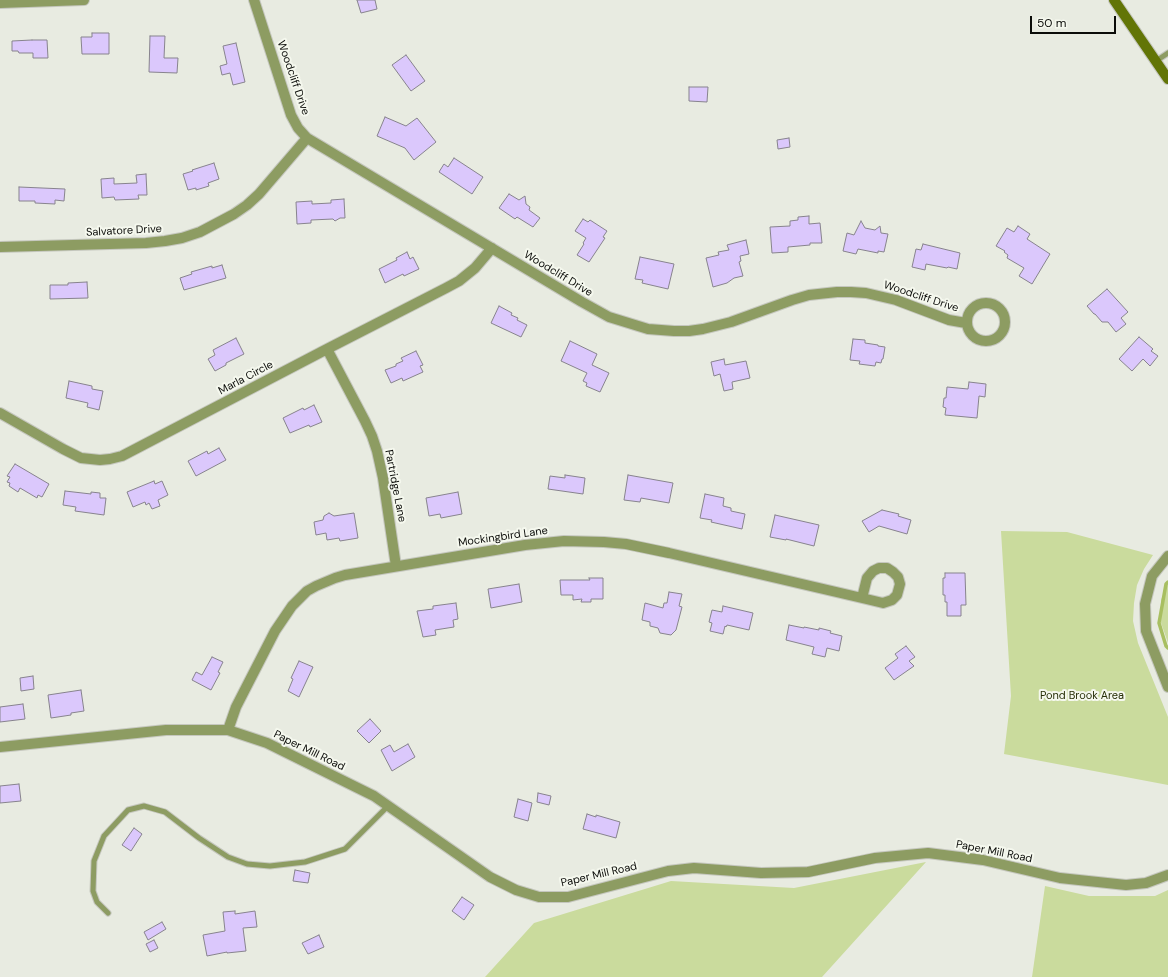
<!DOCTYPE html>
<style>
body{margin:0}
#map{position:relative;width:1168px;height:977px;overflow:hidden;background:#e8ebe1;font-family:"DM Sans",sans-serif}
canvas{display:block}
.scale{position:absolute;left:1030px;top:16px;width:86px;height:18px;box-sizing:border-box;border:2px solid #0b0c09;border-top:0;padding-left:5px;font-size:12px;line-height:14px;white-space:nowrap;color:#0b0c09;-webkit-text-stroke:3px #f5f8ee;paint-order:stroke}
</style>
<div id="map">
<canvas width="1168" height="977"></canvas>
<div class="scale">50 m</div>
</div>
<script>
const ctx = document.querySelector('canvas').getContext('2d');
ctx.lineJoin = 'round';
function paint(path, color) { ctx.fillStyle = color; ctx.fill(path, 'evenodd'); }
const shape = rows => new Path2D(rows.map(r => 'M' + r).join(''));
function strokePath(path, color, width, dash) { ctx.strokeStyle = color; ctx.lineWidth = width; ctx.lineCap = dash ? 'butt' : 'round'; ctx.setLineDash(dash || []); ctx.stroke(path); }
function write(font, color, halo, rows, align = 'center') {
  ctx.font = font + ' "DM Sans",sans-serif'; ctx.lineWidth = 4; ctx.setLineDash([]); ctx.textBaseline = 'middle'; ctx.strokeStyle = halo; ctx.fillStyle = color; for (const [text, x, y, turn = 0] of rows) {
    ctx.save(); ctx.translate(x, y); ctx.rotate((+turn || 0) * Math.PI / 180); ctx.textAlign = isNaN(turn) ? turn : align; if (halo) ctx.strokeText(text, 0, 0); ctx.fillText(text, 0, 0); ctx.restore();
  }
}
paint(shape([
 [1001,531,1067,532,1153,555,1144,569,1137,585,1134,603,1133,621,1138,643,1168,717,1168,785,1004,754,1011,696],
 [1168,582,1168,643,1161,623,1161,600],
 [926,862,822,977,485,977,534,923,671,881,794,888],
 [1045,886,1089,896,1155,896,1168,890,1168,977,1032,977]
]), '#cadb9d');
strokePath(shape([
 [1168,582,1166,584,1159,623,1166,646,1168,648]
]), '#a8bf61', 3.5);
const building = shape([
 [357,0,375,0,377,9,361,13,357,0],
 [92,33,109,33,109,54,82,54,81,37,92,37,92,33],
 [150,36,165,36,164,58,178,58,177,73,149,72,150,36],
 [32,40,47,40,48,58,33,58,33,53,19,53,18,51,12,51,12,41,32,40],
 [236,43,245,82,233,85,230,73,222,75,220,66,227,64,223,46,236,43],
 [406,55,425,81,411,91,392,65,406,55],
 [689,87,708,87,707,102,689,101,689,87],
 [385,117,406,126,417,118,436,142,414,160,405,148,377,136,385,117],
 [789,138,790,147,778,149,777,140,789,138],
 [454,158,483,177,472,194,439,172,444,164,448,167,454,158],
 [214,163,219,179,208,183,209,186,196,190,196,188,188,190,183,174,193,171,192,170,214,163],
 [146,174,147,195,138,195,139,199,115,200,114,197,102,198,101,179,114,178,114,184,137,183,136,175,146,174],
 [19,187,65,189,64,201,55,200,55,204,35,203,35,201,19,201,19,187],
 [509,194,519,200,525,196,526,204,530,207,529,210,540,218,533,227,517,217,515,219,499,208,509,194],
 [344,199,345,218,340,218,335,221,333,219,311,220,311,223,297,224,296,202,312,201,312,204,331,203,331,200,344,199],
 [809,216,809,224,820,223,822,243,810,243,810,245,788,247,788,252,772,253,770,227,790,226,790,221,798,220,798,217,809,216],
 [583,219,588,222,590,220,607,231,603,237,605,238,589,262,577,255,584,244,583,243,586,238,575,231,583,219],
 [861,221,865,228,875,230,880,226,881,233,888,234,884,252,878,251,878,253,858,249,856,254,843,251,847,233,854,235,861,221],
 [1018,226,1030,234,1027,239,1050,254,1032,284,1019,276,1024,268,1007,258,1008,255,1004,252,1005,251,996,246,1007,228,1014,232,1018,226],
 [746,240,749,254,740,256,741,261,739,262,743,276,734,278,727,283,713,287,706,258,719,255,718,252,729,250,727,245,746,240],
 [923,244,960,253,957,269,948,267,947,268,926,264,925,270,912,267,916,249,921,250,923,244],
 [407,252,410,259,413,257,419,269,404,276,403,274,385,283,379,269,397,260,396,258,407,252],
 [640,257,674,264,668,289,642,283,643,280,635,279,640,257],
 [222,265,226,278,184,290,180,278,192,274,191,272,212,266,212,268,222,265],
 [87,282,88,298,50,299,50,285,68,285,68,283,87,282],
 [1107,289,1128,312,1121,318,1126,324,1116,332,1108,322,1102,322,1095,314,1094,314,1087,306,1107,289],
 [499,306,512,313,511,315,518,318,517,320,527,325,521,337,491,323,499,306],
 [1139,337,1153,349,1151,351,1158,356,1150,366,1143,359,1132,371,1119,359,1139,337],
 [236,338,244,354,226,363,226,365,215,371,208,359,215,355,213,350,236,338],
 [853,339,865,340,865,343,878,345,878,346,885,347,883,359,882,359,881,363,876,362,875,366,859,364,860,361,850,360,853,339],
 [570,341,597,354,592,365,609,373,600,392,586,386,587,383,583,381,587,373,561,361,570,341],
 [416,351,423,365,420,366,423,372,403,381,402,378,391,383,385,370,396,366,396,364,403,361,401,358,416,351],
 [724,359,725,365,746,361,750,378,732,382,733,389,724,391,720,374,714,376,711,362,724,359],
 [69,381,92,386,92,389,103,391,99,410,87,407,88,403,66,398,69,381],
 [969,382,986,384,985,397,979,396,977,418,945,415,946,408,943,407,944,398,946,398,947,387,968,389,969,382],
 [314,405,322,422,310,427,309,425,290,433,283,418,303,408,304,410,314,405],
 [219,448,226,460,196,476,188,461,207,451,208,454,219,448],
 [15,464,49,484,42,497,38,495,37,498,20,488,18,492,9,486,10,483,7,482,10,477,7,476,15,464],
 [565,475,585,478,583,494,548,489,550,476,565,478,565,475],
 [628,475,673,483,669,503,641,498,640,502,624,500,628,475],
 [154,481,155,484,162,481,168,495,158,500,160,506,152,509,149,503,146,505,145,502,133,507,127,492,154,481],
 [65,491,91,494,91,492,100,493,100,498,106,498,104,515,75,511,76,507,63,505,65,491],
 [458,492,462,514,441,518,440,514,429,516,426,498,458,492],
 [705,494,724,498,723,506,731,508,731,511,745,514,742,529,711,522,712,520,700,518,705,494],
 [882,510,899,514,898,516,911,520,907,534,879,526,869,532,862,521,882,510],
 [329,513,334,516,354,513,358,538,340,541,339,538,327,540,326,533,316,535,314,522,323,520,324,516,329,513],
 [775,515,819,525,814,546,786,539,786,540,770,537,775,515],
 [945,573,965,573,966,605,961,605,961,616,947,616,947,602,945,602,945,595,943,595,943,578,945,578,945,573],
 [589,578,603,578,603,599,591,599,591,602,581,602,582,599,573,600,573,595,561,595,560,580,590,580,589,578],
 [519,584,522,602,491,608,488,589,519,584],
 [669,592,682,594,679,606,682,607,676,630,671,635,660,633,658,628,650,626,650,622,642,620,645,603,663,608,664,603,667,603,669,592],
 [456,603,458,619,453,620,454,627,435,630,436,635,423,637,417,611,433,609,433,606,456,603],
 [723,606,753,613,749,630,727,625,726,627,725,626,723,634,710,631,712,623,709,622,712,610,722,612,723,606],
 [789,625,804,628,804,627,819,630,819,628,831,631,830,633,842,636,839,651,827,648,825,657,812,654,814,647,786,640,789,625],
 [906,646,915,657,909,661,914,666,894,680,885,668,898,658,895,654,906,646],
 [212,657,223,662,218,672,220,673,211,690,192,680,196,672,202,675,212,657],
 [299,661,313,667,299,697,288,691,293,679,291,678,299,661],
 [33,676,34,689,21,691,20,678,33,676],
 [81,690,84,711,71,713,71,715,51,718,48,695,81,690],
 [23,704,25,719,0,722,0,707,23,704],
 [370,719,381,731,369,743,357,731,370,719],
 [408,744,415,757,392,771,381,750,390,745,394,752,408,744],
 [19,784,21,801,0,803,0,786,19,784],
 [538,793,551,796,549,805,537,802,538,793],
 [518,799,532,803,528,821,514,817,518,799],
 [587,814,596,817,596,815,620,822,616,838,583,829,587,814],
 [134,828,142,834,131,851,122,845,134,828],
 [295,870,310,873,308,883,293,881,295,870],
 [462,897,474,905,464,920,452,911,462,897],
 [235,911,235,914,255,911,257,927,243,928,246,951,227,953,227,952,207,956,203,935,225,931,223,912,235,911],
 [162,922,166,929,148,940,144,932,162,922],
 [319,935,324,947,308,954,302,943,319,935],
 [154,940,158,948,150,952,146,944,154,940]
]);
paint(building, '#dbc8fc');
strokePath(building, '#87838d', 1);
const lane = shape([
 [1156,61,1168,53],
 [108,913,97,902,93,891,94,861,104,836,128,810,144,806,165,812,199,838,228,857,247,864,270,866,305,862,345,849,388,806]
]);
const street = shape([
 [254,0,291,115,298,128,307,138,582,302,609,317,648,329,674,331,689,331,703,329,731,322,792,300,809,295,837,292,851,292,866,293,896,300,949,320,966,323],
 [0,3,84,0],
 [0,247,146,243,165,241,182,238,200,232,234,214,247,205,259,194,307,138],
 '967 322a19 19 0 1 1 38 0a19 19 0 1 1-38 0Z',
 [327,349,365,421,372,436,377,451,383,478,396,566],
 [0,413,63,449,81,458,100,460,110,459,122,456,327,349,446,288,459,281,475,268,492,248],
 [1168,556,1152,576,1145,604,1146,631,1168,687],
 [228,730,236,707,275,631,292,606,307,591,316,586,335,578,345,575,525,545,564,541,604,542,626,544,669,553,862,598,883,603,892,600,897,595,900,584,898,577,893,572,887,568,879,568,873,571,867,578,862,598],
 [0,747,166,730,228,730,267,743,374,796,490,877,516,890,539,897,568,897,668,871,694,868,761,873,808,872,875,858,928,853,983,860,1060,878,1126,885,1146,883,1168,875]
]);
const secondary = shape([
 [1114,0,1168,79]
]);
strokePath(lane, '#c5c7be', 7);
strokePath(street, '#c5c7be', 12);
strokePath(secondary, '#c5c7be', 12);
strokePath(lane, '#8d9c62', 5);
strokePath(street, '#8d9c62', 10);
strokePath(secondary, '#627506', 10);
write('11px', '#0b0c09', '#f5f8ee', [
 ["Woodcliff Drive",293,78,71],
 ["Salvatore Drive",124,231,-3],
 ["Woodcliff Drive",558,274,31],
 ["Woodcliff Drive",921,297,18],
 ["Marla Circle",246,378,-28],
 ["Partridge Lane",395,486,79],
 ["Mockingbird Lane",503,537,-8],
 ["Paper Mill Road",309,751,26],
 ["Paper Mill Road",994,852,11],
 ["Paper Mill Road",599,875,-13]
]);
write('11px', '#272f07', '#f5f8ee', [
 ["Pond Brook Area",1082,696]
]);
</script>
